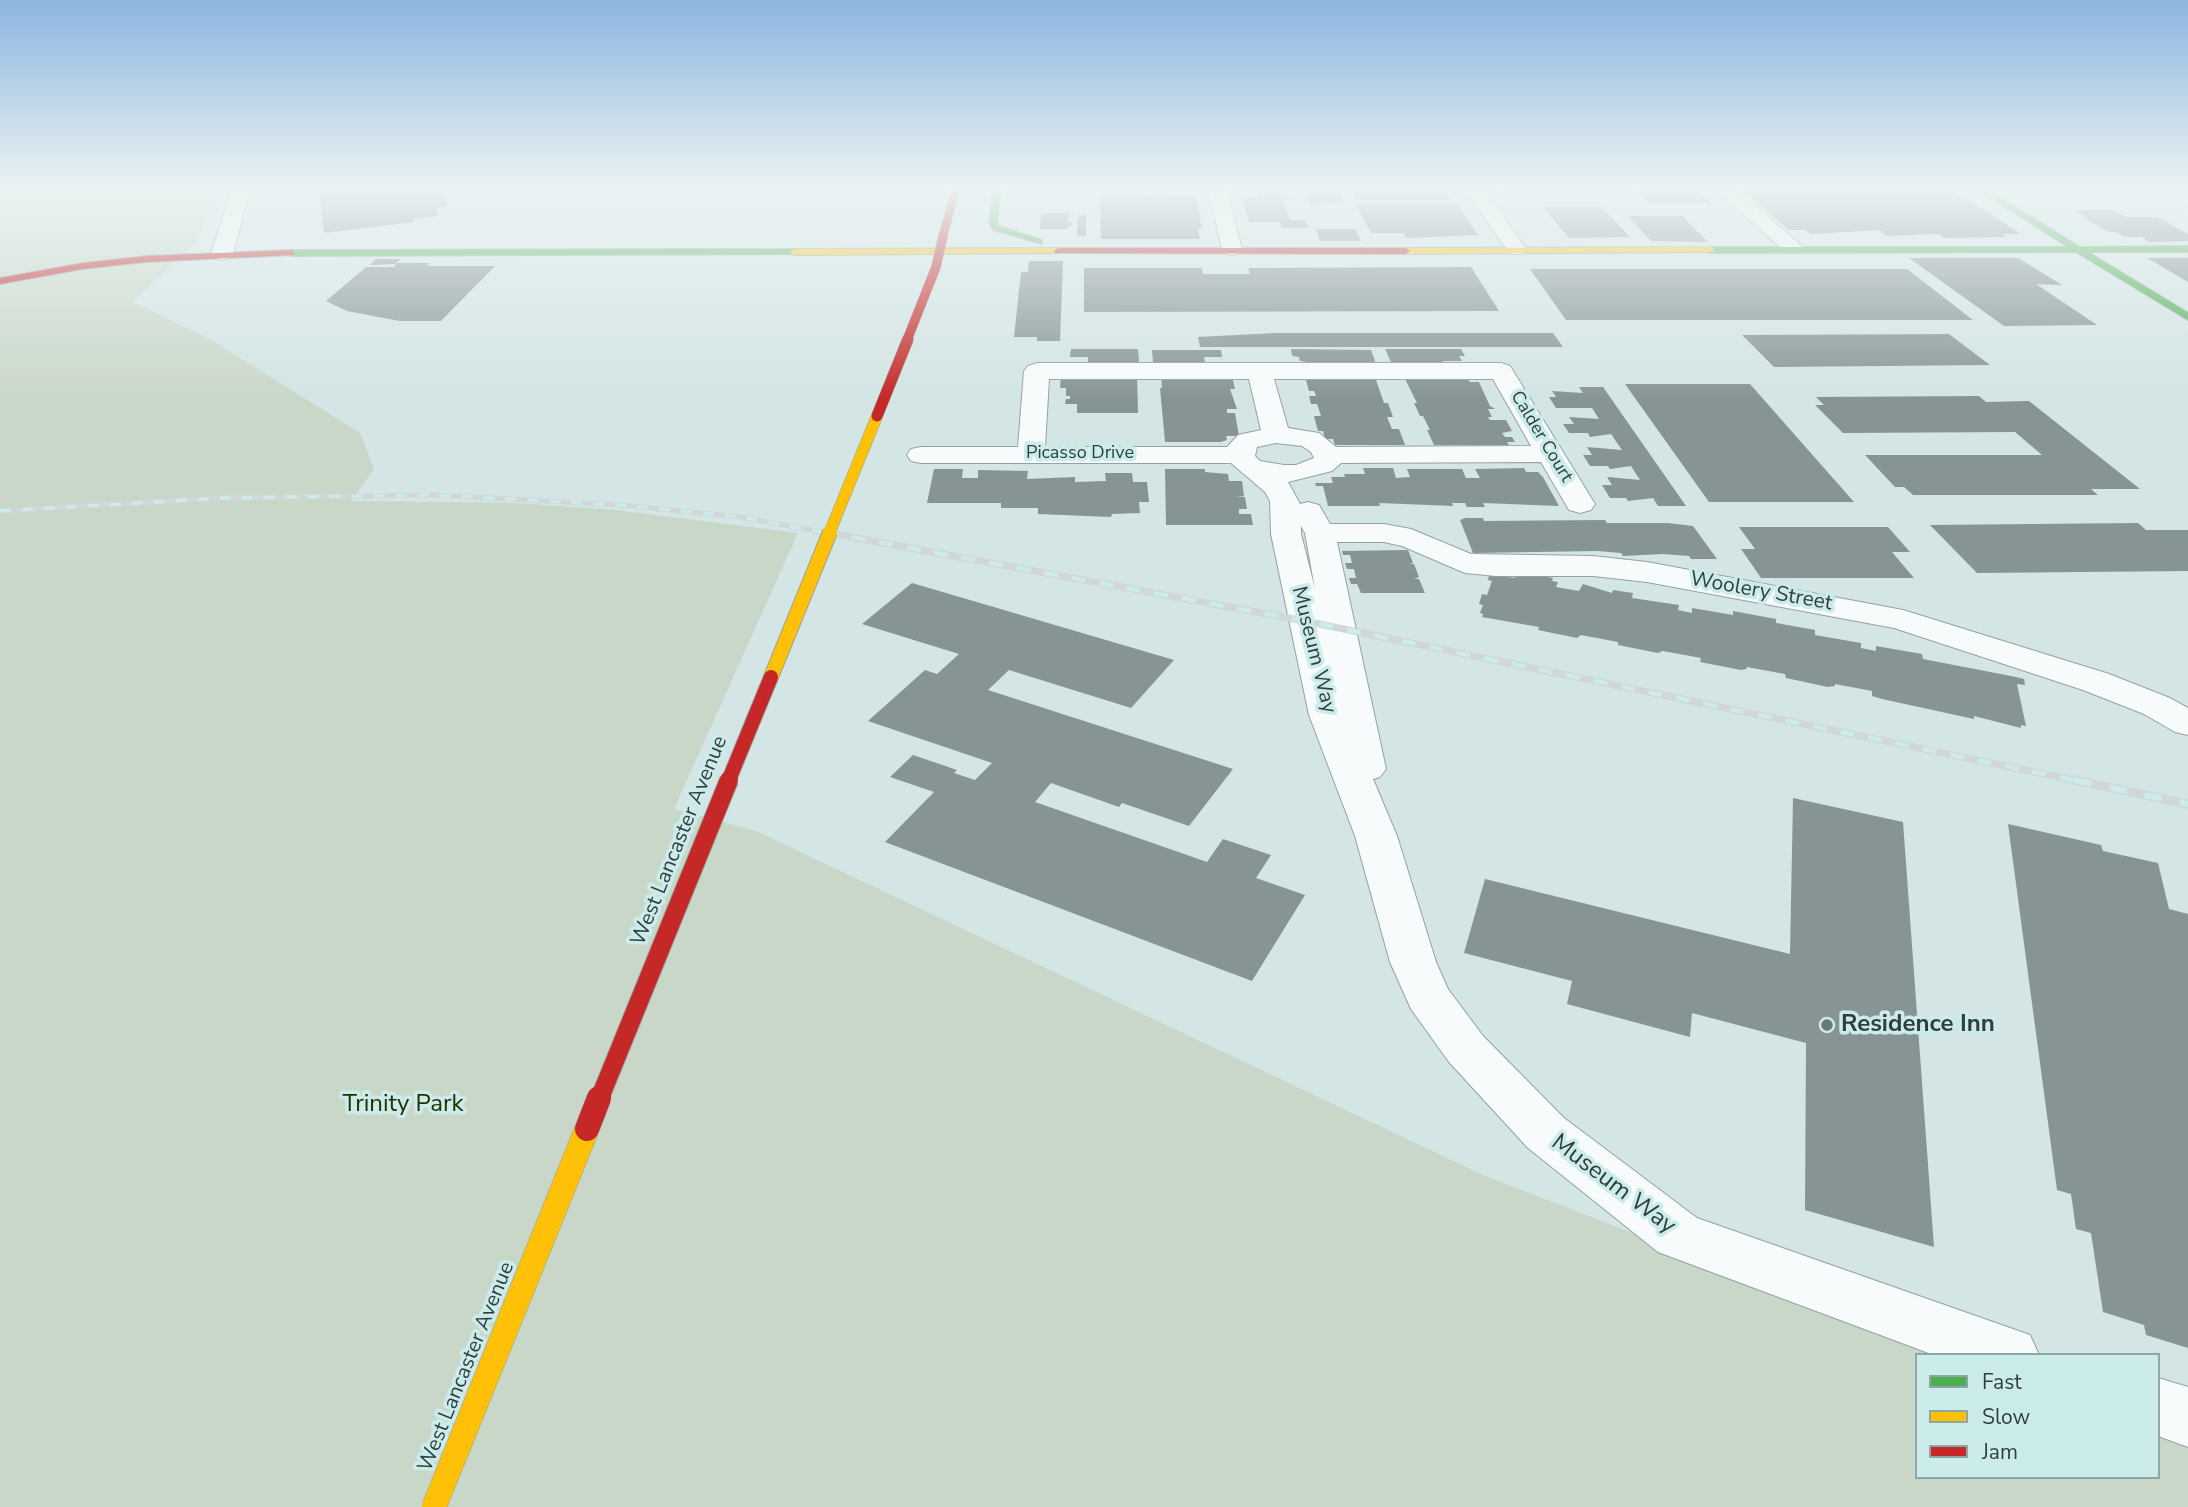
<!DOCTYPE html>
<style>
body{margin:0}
#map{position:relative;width:2188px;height:1507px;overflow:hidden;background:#d3e5e4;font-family:"Nunito Sans",sans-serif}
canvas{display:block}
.legend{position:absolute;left:1915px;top:1353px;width:245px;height:126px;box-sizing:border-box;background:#cceceb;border:2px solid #8ea6a6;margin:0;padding:9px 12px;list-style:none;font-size:21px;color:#313e3e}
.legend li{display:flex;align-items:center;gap:14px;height:35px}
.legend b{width:35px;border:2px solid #8ea6a6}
</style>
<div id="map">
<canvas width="2188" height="1507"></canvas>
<ul class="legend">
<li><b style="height:9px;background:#4caf50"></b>Fast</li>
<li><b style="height:9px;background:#ffc107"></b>Slow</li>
<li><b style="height:9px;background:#c62828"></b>Jam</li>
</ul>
</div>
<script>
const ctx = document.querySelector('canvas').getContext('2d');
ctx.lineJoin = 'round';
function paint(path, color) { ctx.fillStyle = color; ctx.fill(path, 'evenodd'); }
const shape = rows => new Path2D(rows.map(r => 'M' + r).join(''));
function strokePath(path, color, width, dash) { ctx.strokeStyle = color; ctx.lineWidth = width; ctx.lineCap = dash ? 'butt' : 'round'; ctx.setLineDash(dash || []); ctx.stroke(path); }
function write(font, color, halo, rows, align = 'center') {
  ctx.font = font + ' "Nunito Sans",sans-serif'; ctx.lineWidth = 7; ctx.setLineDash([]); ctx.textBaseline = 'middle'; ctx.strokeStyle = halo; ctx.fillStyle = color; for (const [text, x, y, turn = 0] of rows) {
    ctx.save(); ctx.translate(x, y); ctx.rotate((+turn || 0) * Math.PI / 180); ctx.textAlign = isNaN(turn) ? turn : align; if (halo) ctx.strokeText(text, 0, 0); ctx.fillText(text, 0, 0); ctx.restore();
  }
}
paint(shape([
 [0,188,218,188,198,241,133,302,213,341,360,433,374,469,351,501,516,503,615,510,798,533,674,809,756,831,1483,1175,1946,1355,1917,1355,1917,1477,2158,1477,2158,1437,2188,1448,2188,1507,0,1507]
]), '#c9d7c8');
paint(shape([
 [347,188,441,188,448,206,436,208,438,216,413,219,414,222,324,233,319,192],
 [1027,188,1086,188,1086,191,1027,191],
 [1305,188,1337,188,1344,203,1310,204],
 [1351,188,1444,188,1452,200,1356,200],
 [1500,188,1550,188,1553,192,1503,192],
 [1635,188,1695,188,1711,203,1650,203],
 [1740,188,1949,188,2021,234,2001,234,2007,237,1944,238,1939,234,1887,236,1880,230,1811,234,1805,230,1789,230],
 [1256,191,1285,191,1292,199,1282,199,1290,220,1305,220,1308,228,1282,228,1280,222,1249,222,1242,197,1258,197],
 [1100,194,1196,195,1202,229,1198,229,1200,239,1101,239],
 [1355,203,1456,203,1478,235,1406,238,1403,233,1371,233],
 [1543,207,1601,207,1630,237,1569,238],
 [2074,210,2113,210,2127,217,2157,217,2188,234,2188,241,2149,242,2142,237,2125,237,2116,232,2108,232,2082,217,2088,218],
 [1041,213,1069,213,1068,222,1072,222,1072,226,1068,226,1068,229,1040,229],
 [1078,215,1086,215,1086,236,1077,236],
 [1628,216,1682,216,1708,242,1651,241],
 [1316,229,1355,229,1361,241,1320,241],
 [1909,258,2018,258,2062,285,2036,284,2097,325,2004,326],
 [2147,258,2188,258,2188,282],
 [376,259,401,259,395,264,370,265],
 [1029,261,1063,261,1060,341,1037,341,1037,337,1014,337,1021,272,1028,272],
 [397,263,430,263,427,266,495,266,441,321,400,321,347,311,326,301,366,267,394,267],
 [1471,267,1499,311,1084,312,1084,268,1202,268,1203,274,1250,274,1248,268],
 [1530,269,1907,269,1973,320,1566,320],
 [1275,333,1553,333,1563,347,1200,347,1198,337],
 [1949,334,1990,365,1774,367,1742,335],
 [1071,349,1138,349,1139,362,1088,362,1088,357,1070,357],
 [1291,349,1371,350,1376,364,1320,364,1300,361,1299,357,1292,356],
 [1385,349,1461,349,1465,356,1459,356,1462,361,1443,361,1444,363,1392,364],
 [1152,350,1221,350,1222,357,1204,357,1205,362,1153,362],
 [1137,374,1138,413,1077,413,1077,404,1065,404,1066,399,1070,399,1070,396,1066,396,1066,388,1060,388,1061,376],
 [1161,375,1213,375,1214,380,1233,380,1235,389,1230,389,1237,409,1227,409,1227,413,1235,413,1239,436,1226,436,1227,440,1221,442,1165,442,1160,388,1162,388],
 [1305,377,1375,377,1384,403,1388,403,1393,417,1387,417,1392,429,1399,429,1405,445,1335,445,1333,439,1325,439,1323,431,1318,431,1314,416,1321,416,1317,404,1311,404,1309,396,1316,396,1314,391,1309,391],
 [1404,377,1467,378,1470,382,1479,382,1490,406,1495,409,1488,409,1492,417,1488,417,1490,420,1506,420,1512,431,1502,433,1505,437,1512,437,1515,442,1507,442,1509,445,1434,445,1427,430,1430,430,1423,416,1420,416,1414,403,1417,403],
 [1625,384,1750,384,1854,502,1709,502],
 [1579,387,1603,387,1686,506,1658,506,1653,498,1628,501,1626,498,1610,498,1602,485,1612,485,1607,477,1640,480,1631,466,1610,469,1608,466,1590,466,1583,455,1592,455,1587,447,1622,450,1611,434,1590,437,1588,433,1569,433,1563,424,1574,424,1569,417,1599,419,1592,408,1556,408,1549,397,1556,397,1552,391,1583,393],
 [1979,396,1986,402,2029,401,2140,489,2091,489,2098,495,1913,495,1904,487,1895,487,1865,455,2042,455,2015,432,1843,433,1815,405,1824,405,1816,397],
 [1363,468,1393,468,1396,478,1410,477,1407,469,1462,469,1466,478,1480,478,1475,469,1524,468,1526,472,1538,472,1543,477,1559,506,1483,503,1485,507,1467,507,1465,503,1452,503,1453,506,1379,503,1380,506,1328,506,1323,486,1316,486,1315,483,1333,483,1331,477,1345,477,1344,474,1365,474],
 [934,469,963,469,962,478,978,478,978,470,1028,471,1027,479,1075,477,1075,482,1106,481,1105,473,1132,473,1133,482,1147,482,1149,502,1139,502,1140,513,1112,514,1111,517,1038,514,1038,508,1001,508,1001,503,927,503],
 [1165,469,1205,469,1205,472,1228,474,1229,481,1242,481,1244,496,1236,496,1245,497,1247,509,1239,509,1239,514,1251,514,1253,525,1166,525],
 [1465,518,1483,518,1484,521,1605,520,1607,523,1668,523,1693,526,1717,559,1691,559,1689,556,1663,554,1623,556,1621,553,1598,551,1473,553,1460,520],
 [2138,523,2146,530,2188,530,2188,571,1977,573,1930,525],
 [1739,527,1888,527,1910,552,1892,552,1914,578,1761,578,1741,549,1755,549],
 [1408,550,1413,563,1409,564,1414,564,1419,577,1414,579,1419,579,1425,593,1361,593,1357,584,1351,584,1349,578,1356,578,1354,569,1347,569,1345,563,1352,563,1350,555,1343,555,1342,551],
 [1516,572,1553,578,1552,581,1558,582,1556,587,1579,591,1583,584,1612,593,1613,590,1633,593,1632,598,1679,605,1678,610,1692,613,1692,608,1733,615,1733,611,1776,619,1776,623,1815,630,1815,635,1861,643,1861,648,1876,651,1876,646,1922,654,1923,659,2016,677,2024,679,2025,685,2017,684,2026,726,2021,725,2021,728,1974,716,1974,719,1882,699,1872,696,1872,691,1835,684,1835,686,1828,687,1786,678,1785,674,1747,667,1746,669,1741,670,1700,662,1701,658,1663,651,1658,653,1618,645,1618,642,1581,635,1577,638,1538,630,1539,627,1482,617,1483,614,1480,613,1483,605,1479,604,1482,594,1487,595,1492,581,1488,580,1489,575,1515,578],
 [912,583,1174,660,1131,708,1009,670,988,690,1233,769,1189,826,1122,803,1119,807,1051,783,1035,802,1207,862,1223,839,1271,855,1256,878,1305,895,1252,981,885,842,934,792,890,777,913,755,957,770,954,773,975,780,992,763,868,721,925,670,937,674,959,654,862,624],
 [1793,798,1903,822,1934,1247,1805,1210,1806,1043,1692,1013,1690,1037,1567,1004,1572,981,1464,953,1485,879,1790,954],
 [2008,824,2101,845,2103,851,2158,863,2169,909,2188,914,2188,1348,2146,1335,2144,1325,2103,1312,2091,1233,2076,1229,2071,1194,2057,1190]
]), '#879495');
const street = shape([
 [232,188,250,188,233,254,229,258,222,260,215,258,211,254,232,188],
 [1208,188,1226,188,1242,249,1239,253,1232,255,1225,253,1222,249,1208,188],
 [1464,188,1483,188,1527,250,1524,254,1510,254,1464,188],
 [1713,188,1734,188,1801,245,1804,249,1801,253,1787,253,1713,188],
 [1037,363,1501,363,1510,366,1595,504,1591,510,1580,513,1569,510,1541,462,1341,463,1332,471,1288,482,1300,504,1308,502,1319,505,1330,524,1384,524,1411,529,1471,554,1593,556,1647,562,1903,610,2109,674,2170,698,2188,708,2188,735,2175,732,2144,714,2083,690,1894,628,1647,582,1593,576,1496,576,1465,573,1402,546,1384,542,1337,542,1386,769,1380,777,1373,779,1397,836,1436,962,1448,989,1483,1036,1564,1118,1697,1218,2030,1335,2039,1355,1934,1355,1658,1252,1528,1148,1449,1062,1411,1009,1390,962,1355,836,1309,715,1271,534,1270,501,1265,492,1231,463,921,463,911,461,907,455,911,449,921,447,1018,447,1024,371,1028,366,1037,363],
 [1049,379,1249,379,1261,430,1238,435,1227,447,1045,447,1049,379],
 [1274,379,1493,379,1531,446,1336,447,1319,433,1288,428,1274,379],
 [1276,443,1302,446,1311,452,1314,458,1296,465,1284,465,1260,461,1255,456,1257,447,1276,443],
 [1301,526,1305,533,1315,589,1301,534,1301,526],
 [2158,1378,2188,1387,2188,1447,2158,1436,2158,1378]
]);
const fast = shape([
 [993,188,1001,188,997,221,999,226,1042,240,1042,244,993,230,989,221,993,188],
 [1975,188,1985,188,2080,247,2188,246,2188,252,2088,252,2188,313,2188,320,2076,252,1711,253,1707,250,1711,247,2068,247,1975,188],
 [794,249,797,250,797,254,291,256,287,253,291,250,794,249]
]);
const slow = shape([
 [1711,247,1714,248,1714,252,1406,254,1402,251,1406,248,1711,247],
 [1058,248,1062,251,1061,253,794,255,790,252,794,249,1058,248]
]);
const jam = shape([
 [952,188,960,188,947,236,943,239,939,236,952,188],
 [1058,248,1406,248,1410,251,1406,254,1055,253,1054,251,1058,248],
 [291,250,295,253,294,255,146,262,83,269,0,284,0,278,83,263,146,256,291,250]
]);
strokePath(street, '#94a2a1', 2);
strokePath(fast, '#94a2a1', 2);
strokePath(slow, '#94a2a1', 2);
strokePath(jam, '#94a2a1', 2);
paint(street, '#f8fbfb');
paint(fast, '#4caf50');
paint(slow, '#ffc107');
paint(jam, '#c62828');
const railFar2 = shape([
 [0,511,221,498,434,495,621,505,741,517,833,534]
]);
const railFar1 = shape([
 [824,532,1305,621,2083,782]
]);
const rail = shape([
 [2074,780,2188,804]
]);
strokePath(railFar2, '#d1d7d6', 5);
strokePath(railFar1, '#d1d7d6', 7);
strokePath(rail, '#d1d7d6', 9);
strokePath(railFar2, '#cceceb', 3.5, [11]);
strokePath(railFar1, '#cceceb', 4.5, [14]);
strokePath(rail, '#cceceb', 6, [18]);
const slowBridgeFar2 = shape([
 [829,534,877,416]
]);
const slowBridgeFar1 = shape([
 [771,677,830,532]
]);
const slowBridge = shape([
 [434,1507,587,1129]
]);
const jamBridgeFar4 = shape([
 [907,340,936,267,943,236]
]);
const jamBridgeFar3 = shape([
 [877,416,908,339]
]);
const jamBridgeFar2 = shape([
 [728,782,771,677]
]);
const jamBridgeFar1 = shape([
 [599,1100,729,780]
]);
const jamBridge = shape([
 [587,1129,599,1098]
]);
strokePath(slowBridgeFar2, '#94a2a1', 12, []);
strokePath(slowBridgeFar1, '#94a2a1', 16, []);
strokePath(slowBridge, '#94a2a1', 25, []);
strokePath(jamBridgeFar4, '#94a2a1', 10, []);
strokePath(jamBridgeFar3, '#94a2a1', 12, []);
strokePath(jamBridgeFar2, '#94a2a1', 16, []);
strokePath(jamBridgeFar1, '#94a2a1', 20, []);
strokePath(jamBridge, '#94a2a1', 25, []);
strokePath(slowBridgeFar2, '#ffc107', 11);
strokePath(slowBridgeFar1, '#ffc107', 14);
strokePath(slowBridge, '#ffc107', 24);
strokePath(jamBridgeFar4, '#c62828', 9);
strokePath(jamBridgeFar3, '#c62828', 11);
strokePath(jamBridgeFar2, '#c62828', 14);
strokePath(jamBridgeFar1, '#c62828', 18);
strokePath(jamBridge, '#c62828', 24);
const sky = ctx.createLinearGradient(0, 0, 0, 399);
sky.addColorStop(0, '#8cb6e0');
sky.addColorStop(0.47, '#ebf3f3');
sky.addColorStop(1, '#ebf3f300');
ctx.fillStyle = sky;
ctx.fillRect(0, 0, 2188, 399);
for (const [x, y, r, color] of [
 [1827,1025,7,"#6a7878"]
]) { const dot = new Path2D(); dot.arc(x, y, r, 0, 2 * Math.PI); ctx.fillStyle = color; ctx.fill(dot); strokePath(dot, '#cceceb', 2.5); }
write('18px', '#313e3e', '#cceceb', [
 ["Calder Court",1541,437,59],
 ["Picasso Drive",1080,454]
]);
write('21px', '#313e3e', '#cceceb', [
 ["Woolery Street",1761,592,10],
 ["Museum Way",1313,650,76],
 ["West Lancaster Avenue",680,841,-68],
 ["West Lancaster Avenue",467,1367,-68]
]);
write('bold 24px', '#313e3e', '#cceceb', [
 ["Residence Inn",1841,1025]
], 'left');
write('24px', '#213101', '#cceceb', [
 ["Trinity Park",403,1105]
]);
write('24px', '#313e3e', '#cceceb', [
 ["Museum Way",1613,1185,37]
]);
</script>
